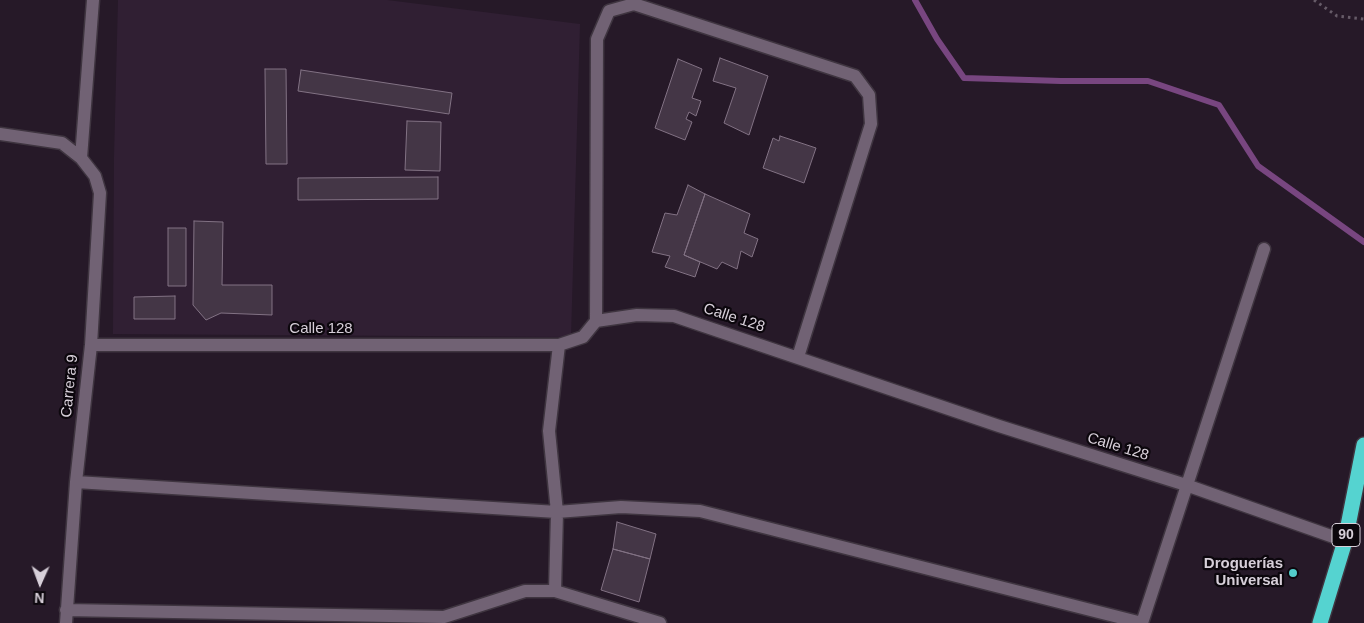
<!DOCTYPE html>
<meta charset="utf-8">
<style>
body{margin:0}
#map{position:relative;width:1364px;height:623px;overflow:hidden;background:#261928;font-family:Arial,sans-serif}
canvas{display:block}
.north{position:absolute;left:15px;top:558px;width:50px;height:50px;-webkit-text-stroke:4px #0c070d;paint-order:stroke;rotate:182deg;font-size:14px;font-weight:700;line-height:20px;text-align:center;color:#d7cfd9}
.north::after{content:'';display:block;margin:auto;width:18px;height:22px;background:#d7cfd9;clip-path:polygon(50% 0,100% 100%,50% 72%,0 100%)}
</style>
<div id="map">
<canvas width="1364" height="623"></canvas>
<div class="north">N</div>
</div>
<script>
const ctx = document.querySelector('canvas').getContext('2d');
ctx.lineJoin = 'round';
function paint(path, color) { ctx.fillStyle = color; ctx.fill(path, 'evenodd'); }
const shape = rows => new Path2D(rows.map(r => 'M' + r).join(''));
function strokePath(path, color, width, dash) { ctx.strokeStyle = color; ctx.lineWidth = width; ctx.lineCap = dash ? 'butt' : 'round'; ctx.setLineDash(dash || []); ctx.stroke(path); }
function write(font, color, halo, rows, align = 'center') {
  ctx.font = font + ' Arial,sans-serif'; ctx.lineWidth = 4.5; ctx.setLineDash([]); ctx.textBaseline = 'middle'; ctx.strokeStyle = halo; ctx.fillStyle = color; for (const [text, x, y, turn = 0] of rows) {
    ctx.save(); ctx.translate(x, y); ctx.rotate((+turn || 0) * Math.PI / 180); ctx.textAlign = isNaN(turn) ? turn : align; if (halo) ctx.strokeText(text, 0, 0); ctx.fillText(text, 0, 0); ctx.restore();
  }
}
paint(shape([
 [118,0,387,0,580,24,571,337,113,334,114,158]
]), '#301f33');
strokePath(shape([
 [915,0,937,39,964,78,1061,81,1148,81,1219,105,1258,166,1364,242]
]), '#784680', 6);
const building = shape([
 [720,58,768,76,749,135,724,123,736,88,713,81,720,58],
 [678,59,702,69,692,98,701,101,696,116,689,112,686,119,692,122,685,140,655,128,678,59],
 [265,69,286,69,287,164,266,164,265,69],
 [301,70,452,93,449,114,298,91,301,70],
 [407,121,441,122,440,171,405,170,407,121],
 [780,136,816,148,804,183,763,168,773,138,779,141,780,136],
 [438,177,438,199,298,200,298,178,438,177],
 [688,185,705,194,684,255,700,262,695,277,665,267,670,256,652,252,665,213,677,215,688,185],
 [705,194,750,214,744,233,758,239,752,257,741,251,737,269,722,262,717,269,684,255,705,194],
 [194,221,223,222,222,285,272,285,272,315,221,313,206,320,193,305,194,221],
 [168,228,186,228,186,286,168,286,168,228],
 [175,296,175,319,134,319,134,297,175,296],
 [617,522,656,534,650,559,613,549,617,522],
 [613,549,650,559,639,602,601,590,613,549]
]);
paint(building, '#443646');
strokePath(building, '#827284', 1);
const minor = shape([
 [0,134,62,143,81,158,95,176,100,193,91,345,76,482,66,623],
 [81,158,93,0],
 [596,321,597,39,609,11,634,4,855,76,869,95,871,124,798,357],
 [91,345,559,345,583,337,596,321,637,315,674,316,999,426,1186,485,1345,541],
 [76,482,557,512,621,507,700,511,1142,623],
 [555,591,557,512,549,431,559,345],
 [66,610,444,617,525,591,555,591,660,623],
 [1142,623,1264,249]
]);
const highway = shape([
 [1320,623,1345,541,1364,445]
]);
strokePath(minor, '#3f3540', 15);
strokePath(highway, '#3f3540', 18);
strokePath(shape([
 [1314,0,1337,16,1364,19]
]), '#665b68', 3, [2.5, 4]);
strokePath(minor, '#716274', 12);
strokePath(highway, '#55d3d0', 15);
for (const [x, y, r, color] of [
 [1293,573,5,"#53cdcb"]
]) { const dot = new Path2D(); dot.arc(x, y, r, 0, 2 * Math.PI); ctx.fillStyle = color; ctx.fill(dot); strokePath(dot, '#0c070d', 2); }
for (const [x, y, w] of [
 [1346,535,28]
]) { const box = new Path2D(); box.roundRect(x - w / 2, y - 11.5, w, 23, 4); ctx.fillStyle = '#0c070d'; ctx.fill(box); strokePath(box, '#d7cfd9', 1); }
write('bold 14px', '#d7cfd9', null, [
 ["90",1346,535]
]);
write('15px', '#d7cfd9', '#0c070d', [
 ["Calle 128",734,318,18],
 ["Calle 128",321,329],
 ["Carrera 9",70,386,-84],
 ["Calle 128",1118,447,17]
]);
write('bold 15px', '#d7cfd9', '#0c070d', [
 ["Droguerías",1283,564],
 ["Universal",1283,581]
], 'right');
</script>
